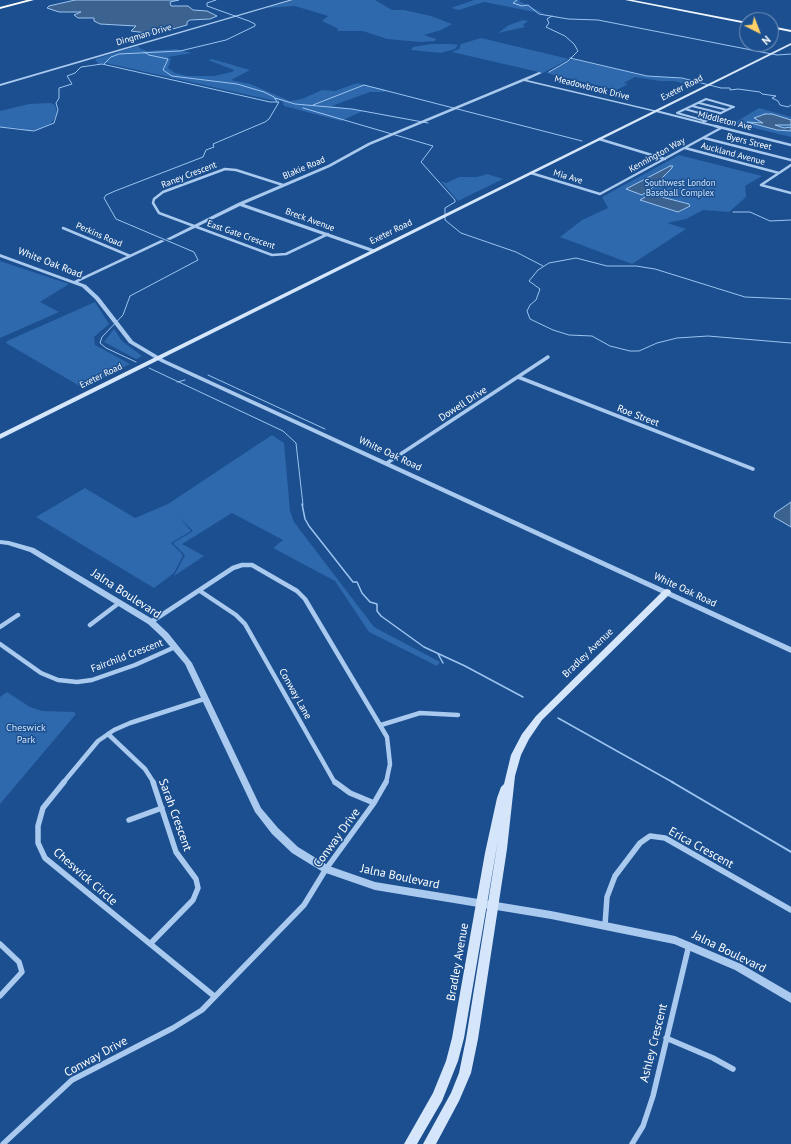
<!DOCTYPE html>
<style>
body{margin:0}
#map{position:relative;width:791px;height:1144px;overflow:hidden;background:#1b4f8f;font-family:"PT Sans",sans-serif}
canvas{display:block}
.north{position:absolute;left:739px;top:12px;width:40px;height:40px;box-sizing:border-box;background:#1b4f8f;border:1px solid #7695bc;border-radius:50%;rotate:138deg;font-size:11px;font-weight:700;line-height:16px;text-align:center;color:#fff}
.north::after{content:'';display:block;margin:auto;width:14px;height:18px;background:#ffd166;clip-path:polygon(50% 0,100% 100%,50% 72%,0 100%)}
</style>
<div id="map">
<canvas width="791" height="1144"></canvas>
<div class="north">N</div>
</div>
<script>
const ctx = document.querySelector('canvas').getContext('2d');
ctx.lineJoin = 'round';
function paint(path, color) { ctx.fillStyle = color; ctx.fill(path, 'evenodd'); }
const shape = rows => new Path2D(rows.map(r => 'M' + r).join(''));
function strokePath(path, color, width, dash) { ctx.strokeStyle = color; ctx.lineWidth = width; ctx.lineCap = dash ? 'butt' : 'round'; ctx.setLineDash(dash || []); ctx.stroke(path); }
function write(font, color, halo, rows, align = 'center') {
  ctx.font = font + ' "PT Sans",sans-serif'; ctx.lineWidth = 3; ctx.setLineDash([]); ctx.textBaseline = 'middle'; ctx.strokeStyle = halo; ctx.fillStyle = color; for (const [text, x, y, turn = 0] of rows) {
    ctx.save(); ctx.translate(x, y); ctx.rotate((+turn || 0) * Math.PI / 180); ctx.textAlign = isNaN(turn) ? turn : align; if (halo) ctx.strokeText(text, 0, 0); ctx.fillText(text, 0, 0); ctx.restore();
  }
}
paint(shape([
 [294,0,375,0,392,10,404,10,431,16,452,24,441,30,424,35,436,39,435,41,421,42,387,39,363,31,338,31,337,28,322,21,328,16,295,6,266,8],
 [474,0,520,0,519,1,545,14,484,2,459,10,451,8],
 [523,20,528,21,523,25,525,27,498,33,509,25],
 [481,38,569,59,543,73,452,52,459,49,461,44],
 [431,44,452,44,458,45,455,49,441,53,411,50,413,47],
 [138,46,141,49,147,51,176,49,192,53,168,57,171,59,168,68,175,73,187,76,214,76,232,72,234,70,208,60,212,59,250,70,231,80,250,84,290,101,302,99,322,90,335,91,357,83,386,90,384,92,370,92,332,106,363,111,341,121,284,106,282,101,271,100,106,63,98,64,95,59],
 [572,59,651,77,673,77,701,83,694,86,674,81,660,81,635,77,624,83,628,84,617,90,546,73],
 [51,103,55,105,57,113,54,119,51,123,40,129,27,131,19,128,0,127,0,111,29,104],
 [759,108,791,117,791,137,734,123],
 [679,155,762,176,745,186,746,197,729,212,703,210,686,219,667,223,686,229,632,264,560,237,582,220,608,208,602,197],
 [487,174,503,179,458,201,441,181,446,183,459,177,477,177],
 [0,261,69,284,40,302,59,312,0,338],
 [95,302,109,324,94,337,95,345,130,364,83,388,6,343,7,341],
 [114,329,122,341,142,356,136,359,104,342],
 [272,435,284,443,290,511,294,522,374,627,440,662,437,666,369,632,335,581,273,548,283,540,232,513,182,544,204,556,174,576,185,555,173,543,193,531,179,517,191,531,171,543,183,555,174,573,154,588,36,517,85,488,135,518,168,504],
 [7,692,30,707,42,711,74,712,76,714,0,804,0,697]
]), '#2e69ad');
const water = shape([
 [75,0,179,0,170,2,171,6,188,6,193,10,207,11,217,16,210,19,190,20,187,22,187,25,155,34,131,31,136,26,100,24,94,21,94,18,78,18,74,15,81,12,59,12,47,8,49,6,75,0],
 [765,114,772,114,791,120,791,125,775,125,784,128,791,127,791,131,777,130,747,122,763,123,754,118,765,114],
 [670,166,673,166,671,169,650,190,642,195,626,189,670,166],
 [650,194,689,204,690,206,678,212,640,200,650,194],
 [791,502,791,527,774,517,775,513,791,502]
]);
paint(water, '#3c6290');
strokePath(water, '#9cc4f0', 1);
strokePath(shape([
 [517,0,513,3,522,6,528,5,539,14,568,19,598,20,777,55,791,54],
 [144,52,149,55,168,59,163,70,172,76,237,84,264,92,274,97,277,102],
 [570,58,647,76,682,78,721,88,730,88,730,90,738,89,760,92,762,94,776,96,772,98,778,101,780,105,788,107,791,105],
 [104,64,111,57,119,54,180,51,226,40,255,26,255,24,249,21,207,6,207,3,216,0],
 [549,72,568,61,578,51,574,44,565,36,546,27,549,23,547,19,552,16],
 [275,98,295,104,352,109,428,123],
 [313,105,364,85,582,141],
 [303,108,433,146,421,162,455,200,455,202,445,208,445,220,461,233,516,252,543,266],
 [0,127,34,131,54,123,58,110,56,103,59,98,59,88,72,84,67,76,75,73,81,67,102,64,270,102,279,102,269,119,265,122,213,144,214,147,206,150,203,157,115,191,106,195,104,198,116,219,194,252,198,260,130,296,123,315,102,337,100,343,106,348,136,362],
 [733,212,750,212,770,221,791,220],
 [791,299,745,297,655,269,636,266,607,266,576,258,549,263,538,270,529,281,540,289,536,300,530,305,527,311,530,319,553,330,569,335,592,336,610,346,630,351,639,351,657,343,677,338,708,336,791,343],
 [149,368,283,431,296,443,303,505],
 [208,375,325,429],
 [177,382,185,380]
]), '#9cc4f0', 1);
strokePath(shape([
 [302,504,305,519,309,526,353,582,357,582,362,593,370,602,377,604,377,611,381,616,424,647,465,666,523,697],
 [438,654,443,663],
 [558,718,674,783]
]), '#9cc4f0', 1.5);
strokePath(shape([
 [672,782,791,852]
]), '#9cc4f0', 2);
strokePath(shape([
 [699,103,727,110],
 [692,106,720,113],
 [685,109,713,117],
 [656,111,719,127],
 [706,121,677,113,706,99,734,107],
 [703,122,733,107]
]), '#a9c9ee', 2);
strokePath(shape([
 [715,126,791,145],
 [704,138,791,160],
 [599,139,665,159],
 [685,148,779,173],
 [531,173,600,194,721,128],
 [283,185,236,170,225,169,163,192,154,199,153,203,159,213,272,255,286,254,328,234],
 [761,185,791,165],
 [761,185,791,193],
 [63,228,130,256]
]), '#a9c9ee', 2.5);
strokePath(shape([
 [518,377,753,469],
 [387,463,548,357]
]), '#a9c9ee', 3.5);
strokePath(shape([
 [200,591,236,615,245,624,335,783],
 [151,622,233,568,242,565,252,565,297,591,305,599,387,737,390,764,386,783],
 [90,625,119,603],
 [0,627,18,615],
 [0,644,41,673,58,680,77,682,92,680,135,665,175,647],
 [381,725,420,713,458,715],
 [108,734,145,769,154,783],
 [63,783,98,741,114,730,130,723,204,699]
]), '#a9c9ee', 4.5);
strokePath(shape([
 [64,782,43,808,38,826,38,843,45,858,214,996],
 [335,782,350,793,374,803],
 [129,820,162,808],
 [605,925,607,897,615,876,640,843,650,836,665,838,791,910],
 [0,944,19,962,22,972,0,996],
 [150,944,193,900,198,888,196,879,176,852,153,782],
 [666,1038,713,1058,733,1069],
 [3,1144,72,1080,173,1028,202,1010,304,905,326,869,374,803,386,782],
 [632,1144,643,1126,653,1096,689,945]
]), '#a9c9ee', 5.5);
paint(shape([
 [289,0,293,0,0,86,0,84,289,0],
 [539,72,542,73,527,80,658,111,656,112,524,81,370,145,330,167,244,204,376,250,376,252,372,252,240,206,170,240,166,239,238,203,328,165,368,143,539,72],
 [161,240,165,241,78,282,86,285,99,297,133,341,165,360,791,647,791,653,161,362,129,343,95,299,82,287,0,257,0,254,74,281,161,240],
 [0,540,9,541,34,548,154,620,168,633,192,663,261,808,278,828,298,847,329,866,375,882,551,911,675,936,741,964,791,993,791,1003,735,970,674,944,551,919,375,890,323,872,292,853,272,834,255,812,185,664,162,637,148,624,30,552,8,545,0,544,0,540]
]), '#a9c9ee');
paint(shape([
 [791,43,791,45,0,439,0,434,791,43],
 [667,589,670,590,671,592,670,594,542,720,529,739,521,755,515,776,507,849,478,1039,471,1073,459,1101,436,1144,423,1144,451,1093,459,1073,466,1039,498,840,464,1038,458,1061,442,1101,417,1144,404,1144,433,1093,446,1061,452,1038,485,853,497,798,501,787,504,784,511,755,522,734,536,716,664,590,667,589]
]), '#d6e6fa');
paint(shape([
 [625,0,633,0,747,22,747,24,625,0],
 [771,26,791,30,791,32,771,28,771,26]
]), '#f0f6ff');
paint(shape([
 [27,0,34,0,0,9,0,7,27,0]
]), '#fff');
write('9px', '#fff', '#1b4f8f', [
 ["Dingman Drive",144,35,-16],
 ["Meadowbrook Drive",592,88,14],
 ["Exeter Road",682,88,-27],
 ["Middleton Ave",725,121,14],
 ["Byers Street",749,142,14],
 ["Auckland Avenue",733,154,15],
 ["Kennington Way",657,155,-29],
 ["Blakie Road",304,168,-23],
 ["Raney Crescent",189,175,-21],
 ["Mia Ave",568,177,17],
 ["Breck Avenue",310,220,20],
 ["Exeter Road",391,232,-26],
 ["Perkins Road",99,235,23],
 ["East Gate Crescent",241,235,19],
 ["Exeter Road",101,376,-26]
]);
write('9px', '#cfe3fa', '#1b4f8f', [
 ["Southwest London",680,183],
 ["Baseball Complex",680,193]
]);
write('10px', '#fff', '#1b4f8f', [
 ["White Oak Road",50,263,21],
 ["Dowell Drive",463,404,-33],
 ["Roe Street",638,416,21],
 ["White Oak Road",390,454,25],
 ["White Oak Road",685,590,25],
 ["Bradley Avenue",588,653,-44],
 ["Fairchild Crescent",127,656,-21],
 ["Conway Lane",295,694,61]
]);
write('10px', '#cfe3fa', '#1b4f8f', [
 ["Cheswick",26,728],
 ["Park",26,740]
]);
write('12px', '#fff', '#1b4f8f', [
 ["Jalna Boulevard",126,594,33],
 ["Sarah Crescent",175,815,70],
 ["Conway Drive",337,838,-54],
 ["Erica Crescent",701,848,29],
 ["Cheswick Circle",85,877,41],
 ["Jalna Boulevard",400,877,12],
 ["Jalna Boulevard",729,952,26],
 ["Bradley Avenue",458,962,-80],
 ["Ashley Crescent",654,1043,-76],
 ["Conway Drive",96,1057,-29]
]);
</script>
